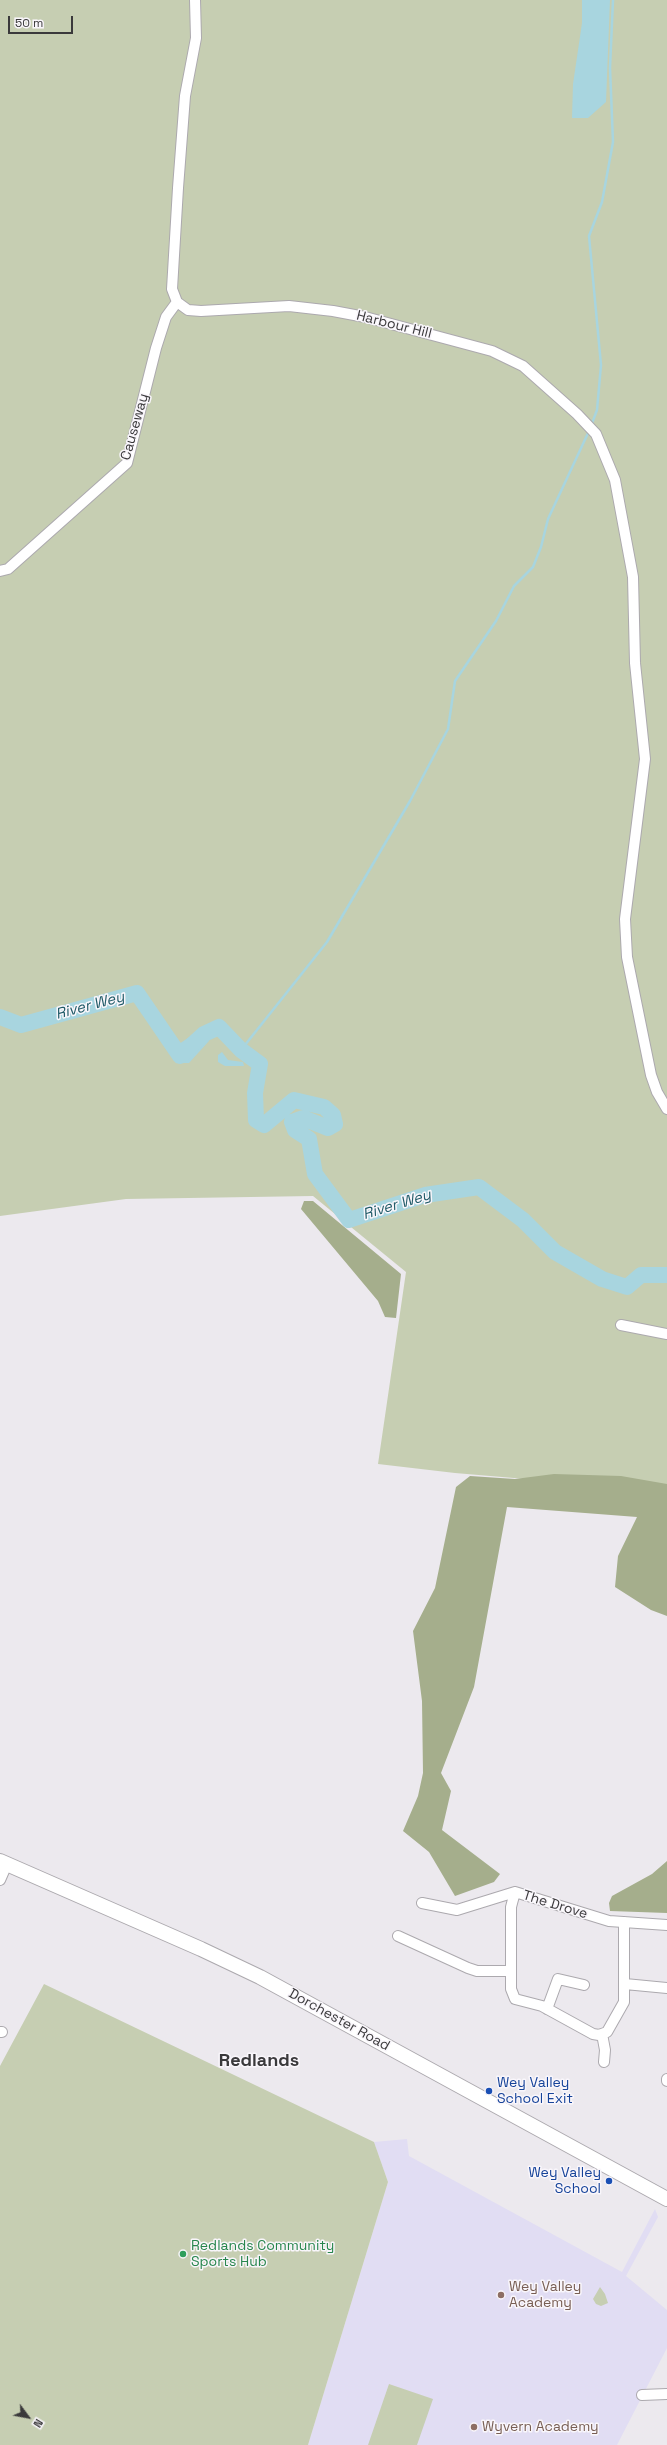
<!DOCTYPE html>
<style>
body{margin:0}
#map{position:relative;width:667px;height:2445px;overflow:hidden;background:#ece9ee;font-family:"Space Grotesk",sans-serif}
canvas{display:block}
.north{position:absolute;left:8px;top:2397px;width:40px;height:40px;-webkit-text-stroke:3px #f9f6fb;paint-order:stroke;rotate:122deg;font-size:11px;font-weight:700;line-height:16px;text-align:center;color:#3a393b}
.north::after{content:'';display:block;margin:auto;width:14px;height:18px;background:#3a393b;clip-path:polygon(50% 0,100% 100%,50% 72%,0 100%)}
.scale{position:absolute;left:8px;top:16px;width:65px;height:18px;box-sizing:border-box;border:2px solid #3a393b;border-top:0;padding-left:5px;font-size:12px;line-height:14px;white-space:nowrap;color:#3a393b;-webkit-text-stroke:3px #f9f6fb;paint-order:stroke}
</style>
<div id="map">
<canvas width="667" height="2445"></canvas>
<div class="north">N</div>
<div class="scale">50 m</div>
</div>
<script>
const ctx = document.querySelector('canvas').getContext('2d');
ctx.lineJoin = 'round';
function paint(path, color) { ctx.fillStyle = color; ctx.fill(path, 'evenodd'); }
const shape = rows => new Path2D(rows.map(r => 'M' + r).join(''));
function strokePath(path, color, width, dash) { ctx.strokeStyle = color; ctx.lineWidth = width; ctx.lineCap = dash ? 'butt' : 'round'; ctx.setLineDash(dash || []); ctx.stroke(path); }
function write(font, color, halo, rows, align = 'center') {
  ctx.font = font + ' "Space Grotesk",sans-serif'; ctx.lineWidth = 3; ctx.setLineDash([]); ctx.textBaseline = 'middle'; ctx.strokeStyle = halo; ctx.fillStyle = color; for (const [text, x, y, turn = 0] of rows) {
    ctx.save(); ctx.translate(x, y); ctx.rotate((+turn || 0) * Math.PI / 180); ctx.textAlign = isNaN(turn) ? turn : align; if (halo) ctx.strokeText(text, 0, 0); ctx.fillText(text, 0, 0); ctx.restore();
  }
}
paint(shape([
 [407,2139,409,2156,622,2272,655,2209,658,2217,626,2276,667,2310,667,2348,617,2445,308,2445,388,2182,374,2142]
]), '#e1ddf3');
paint(shape([
 [0,0,667,0,667,1491,455,1473,378,1464,406,1272,313,1196,126,1199,0,1216],
 [44,1984,374,2142,388,2182,308,2445,0,2445,0,2066],
 [600,2287,605,2294,608,2303,601,2306,596,2304,593,2299],
 [389,2384,433,2399,417,2445,368,2445]
]), '#c6ceb2');
paint(shape([
 [304,1201,313,1201,401,1274,396,1318,385,1317,378,1301,301,1209],
 [554,1474,621,1476,667,1484,667,1616,651,1610,615,1587,618,1556,637,1517,507,1507,474,1687,441,1773,451,1791,442,1830,500,1874,494,1882,455,1896,429,1852,403,1831,418,1796,423,1773,422,1701,413,1631,435,1588,456,1487,470,1476,515,1479],
 [667,1861,667,1913,610,1911,609,1903,612,1896,652,1874]
]), '#a5ae8c');
paint(shape([
 [582,0,610,0,606,102,588,118,572,118,573,84,582,23],
 [200,1030,209,1041,189,1063,179,1063,173,1048],
 [222,1052,228,1060,243,1062,244,1066,225,1066,218,1062,218,1055]
]), '#a8d5df');
strokePath(shape([
 [591,426,597,410,601,365,589,236,602,202,613,142,610,68,613,0],
 [241,1050,327,942,410,801,448,729,455,681,496,621,514,586,533,567,541,547,548,519,589,431]
]), '#a8d5df', 2.5);
strokePath(shape([
 [0,1017,21,1025,137,993,180,1056,204,1034,219,1027,241,1050,260,1064,255,1093,256,1120,264,1125,294,1100,324,1107,333,1115,335,1124,328,1128,303,1118,292,1122,295,1130,309,1139,315,1174,349,1220,425,1195,479,1187,523,1220,555,1252,602,1279,627,1287,641,1275,667,1275]
]), '#a8d5df', 16);
const street = shape([
 [177,302,188,310,201,311,289,306,333,311,365,317,492,351,523,366,577,414,596,434,615,480,633,577,635,663,645,759,625,919,627,957,651,1075,657,1092,667,1109],
 [177,302,172,289,178,188,185,96,196,38,195,0],
 [0,571,8,569,127,463,156,348,166,317,177,302],
 [621,1325,667,1334],
 [0,1880,7,1864],
 [515,1892,511,1907,511,1989,515,1999,542,2006,593,2034,599,2035,607,2032,624,2002,624,1922],
 [422,1903,457,1910,515,1892,609,1921,667,1925],
 [398,1936,468,1968,477,1971,511,1971],
 [625,1984,667,1988],
 [547,2009,558,1979,584,1985],
 [0,2032,2,2032],
 [602,2034,605,2050,604,2062],
 [667,2079,667,2081],
 [642,2395,667,2394]
]);
const secondary = shape([
 [0,1861,201,1949,260,1977,667,2199]
]);
strokePath(street, '#aca9ae', 12);
strokePath(secondary, '#aca9ae', 16);
strokePath(street, '#fff', 10);
strokePath(secondary, '#fff', 14);
for (const [x, y, r, color] of [
 [489,2091,4,"#1a4fb4"],
 [609,2181,4,"#1a4fb4"],
 [183,2254,4,"#2e9e5b"],
 [501,2295,4,"#8d6e63"],
 [474,2427,4,"#8d6e63"]
]) { const dot = new Path2D(); dot.arc(x, y, r, 0, 2 * Math.PI); ctx.fillStyle = color; ctx.fill(dot); strokePath(dot, '#f9f6fb', 1.5); }
write('14px', '#3a393b', '#f9f6fb', [
 ["Harbour Hill",394,325,14],
 ["Causeway",135,427,-74],
 ["The Drove",555,1905,17],
 ["Dorchester Road",339,2020,29]
]);
write('14px', '#164399', '#f9f6fb', [
 ["Wey Valley",497,2083],
 ["School Exit",497,2099],
 ["Wey Valley",601,2173,"right"],
 ["School",601,2189,"right"]
], 'left');
write('14px', '#27864d', '#f9f6fb', [
 ["Redlands Community",191,2246],
 ["Sports Hub",191,2262]
], 'left');
write('14px', '#785e54', '#f9f6fb', [
 ["Wey Valley",509,2287],
 ["Academy",509,2303],
 ["Wyvern Academy",482,2427]
], 'left');
write('italic 15px', '#205b68', '#f9f6fb', [
 ["River Wey",90,1006,-15],
 ["River Wey",397,1205,-17]
]);
write('bold 18px', '#3a393b', '#f9f6fb', [
 ["Redlands",259,2061]
]);
</script>
